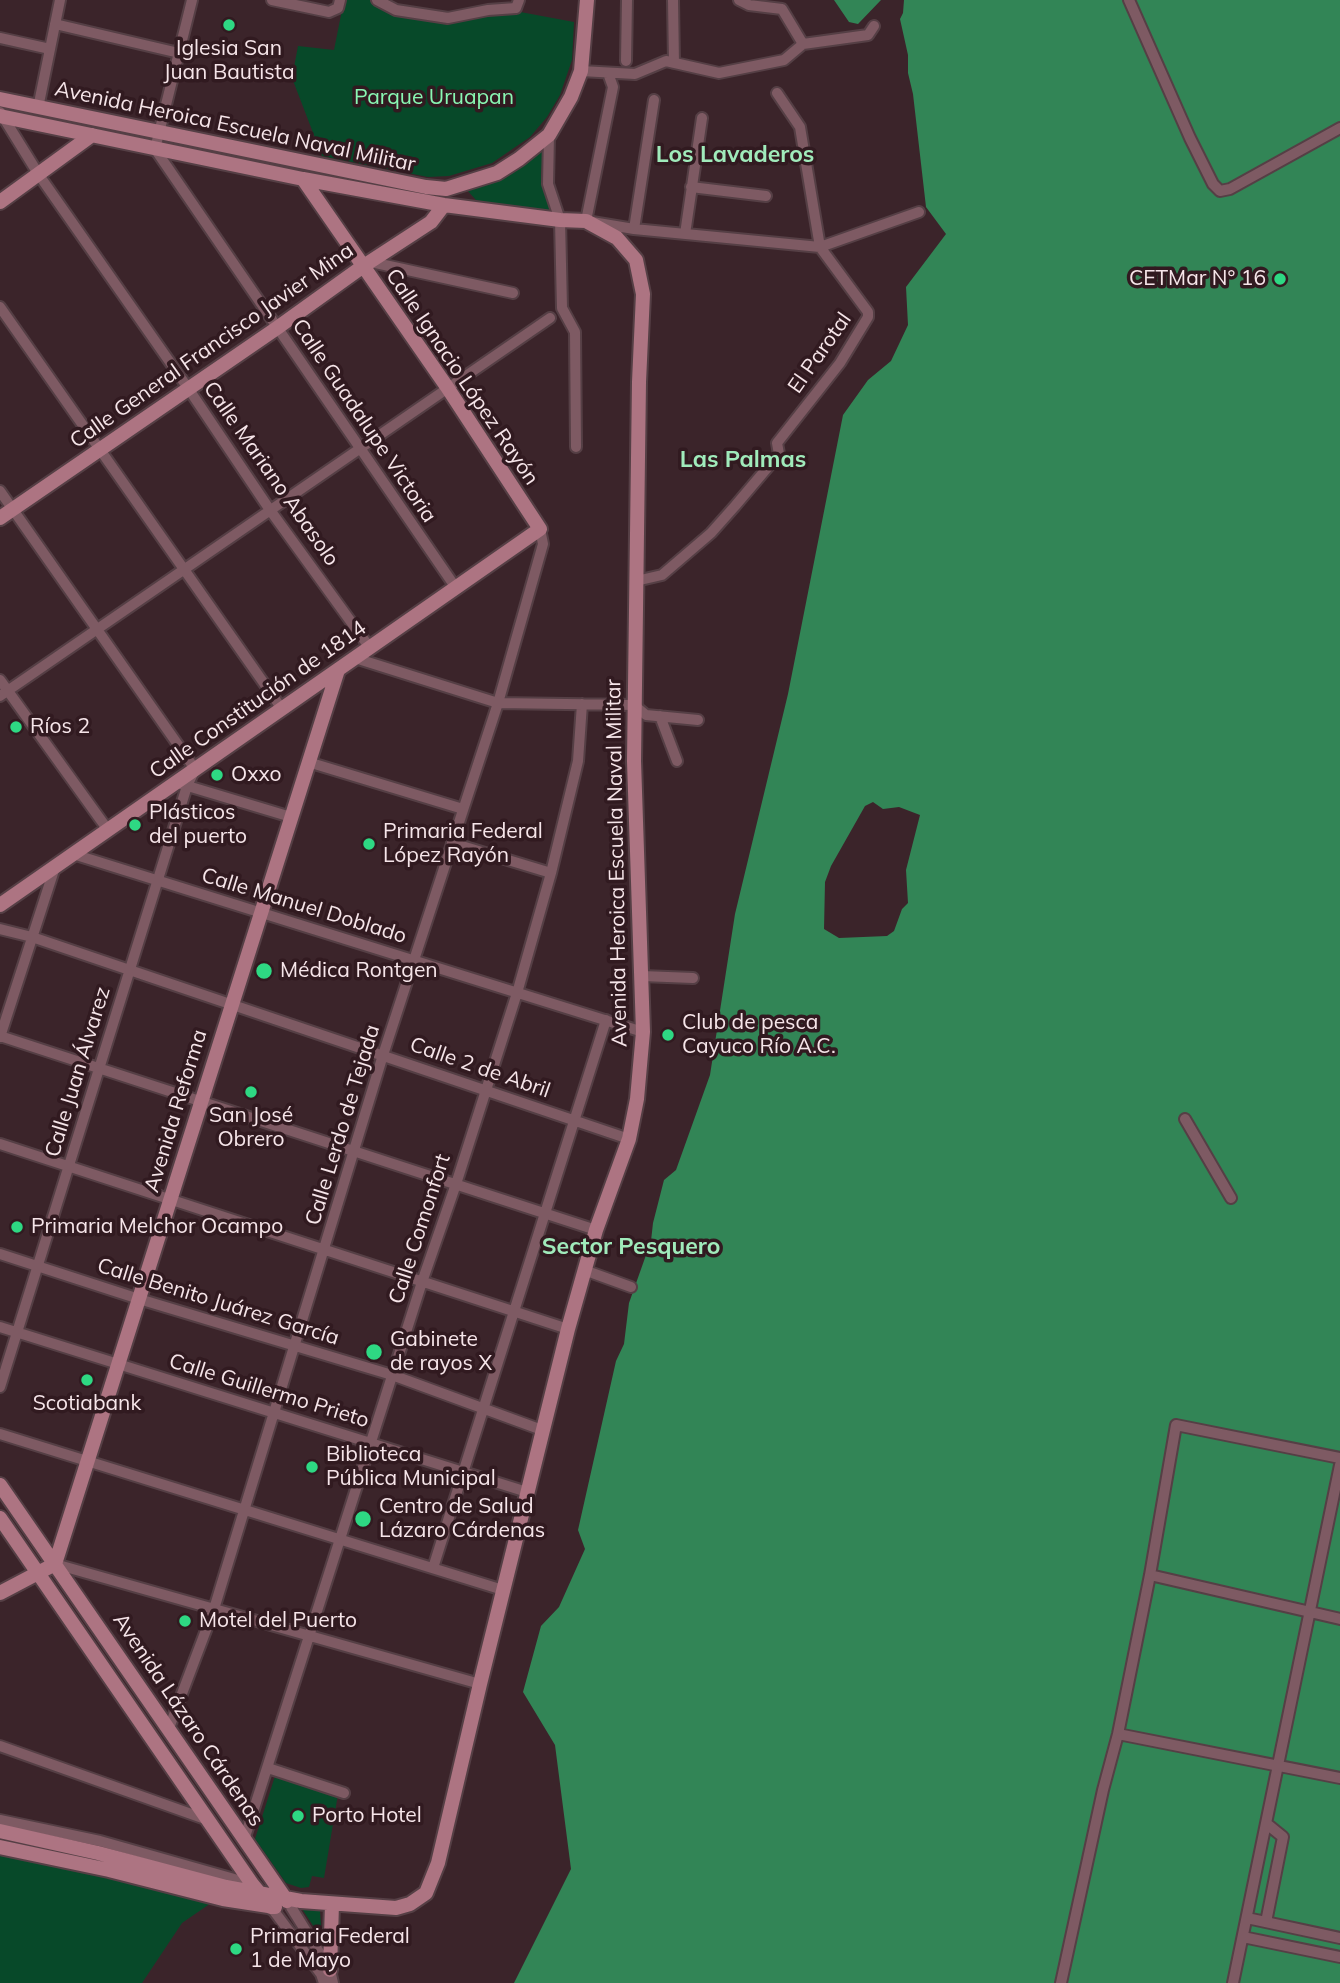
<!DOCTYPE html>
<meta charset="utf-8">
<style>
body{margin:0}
canvas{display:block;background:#3b242a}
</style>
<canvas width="1340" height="1983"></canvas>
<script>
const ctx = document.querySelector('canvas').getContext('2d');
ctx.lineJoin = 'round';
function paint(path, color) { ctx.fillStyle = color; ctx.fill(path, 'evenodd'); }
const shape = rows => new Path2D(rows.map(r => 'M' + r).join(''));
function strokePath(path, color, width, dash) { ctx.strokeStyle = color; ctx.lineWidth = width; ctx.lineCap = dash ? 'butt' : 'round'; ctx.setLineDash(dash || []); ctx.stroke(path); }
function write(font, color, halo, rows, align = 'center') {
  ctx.font = font + ' Mulish,sans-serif'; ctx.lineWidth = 7; ctx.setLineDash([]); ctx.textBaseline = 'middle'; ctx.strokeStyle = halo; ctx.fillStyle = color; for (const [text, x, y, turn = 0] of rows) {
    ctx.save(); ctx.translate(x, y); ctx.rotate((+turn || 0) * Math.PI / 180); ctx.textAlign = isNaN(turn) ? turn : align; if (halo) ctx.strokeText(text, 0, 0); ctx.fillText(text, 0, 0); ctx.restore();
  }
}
paint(shape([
 [344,0,372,0,444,21,515,11,574,22,572,60,560,95,547,117,530,137,492,163,449,176,428,177,322,156,292,78,298,46,334,50],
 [544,145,541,175,543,189,554,217,476,200,466,189],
 [276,1773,338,1794,324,1878,312,1876,309,1887,301,1888,286,1883,255,1839],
 [0,1852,214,1901,182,1923,142,1983,0,1983],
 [300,1906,314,1906,320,1911,322,1939]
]), '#074929');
paint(shape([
 [834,0,881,0,858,24,849,22],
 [904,0,1340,0,1340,1983,514,1983,571,1869,555,1745,523,1692,541,1626,559,1607,585,1549,578,1530,616,1361,624,1344,629,1303,651,1241,653,1223,664,1180,676,1170,710,1075,735,914,788,694,843,415,868,380,891,361,908,325,906,287,946,234,926,207,913,94,908,73,908,55,900,19,903,13],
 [873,802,883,809,899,807,920,815,906,870,908,903,902,909,894,931,887,936,839,938,824,929,825,882,831,866,865,806]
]), '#328556');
const street = shape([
 [192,0,155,149,456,588],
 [272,0,329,12,338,8,340,0],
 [377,0,396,10,448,18,488,10,516,8,519,0],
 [673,0,674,63],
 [739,0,749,5,782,9,803,44],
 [1129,0,1190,138,1213,184,1220,191,1230,189,1340,128],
 [55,24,179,53],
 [0,38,50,49],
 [626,61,627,0],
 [581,71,635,74,666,61,719,73,784,60,803,44,868,35,874,26],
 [608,73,613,87,586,221,634,229,820,247,919,212],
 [38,108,60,0],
 [0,112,39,175,188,388,270,510,370,648],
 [549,135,548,184,560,220,562,308,575,332,576,447],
 [691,187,766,196],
 [634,229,654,100],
 [685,234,702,118],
 [371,262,513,293],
 [0,307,282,709],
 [0,491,195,769,187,786,0,1387],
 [636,581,662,575,711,533,735,506,779,454,777,443,840,363,868,317,868,312,820,247,800,127,777,93],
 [355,658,498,703,634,705,646,715,698,720],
 [0,680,108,830],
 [0,696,550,318],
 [660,716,677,761],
 [308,762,463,809],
 [181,784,291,817],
 [452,843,551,873],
 [73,854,643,1032],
 [0,929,32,937,629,1139],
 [642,976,693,978],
 [0,1036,596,1230],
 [0,1037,55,867],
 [1185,1119,1231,1198],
 [0,1144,568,1329],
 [0,1254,139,1299,392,1375,542,1430],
 [584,1270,631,1287],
 [0,1327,527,1492],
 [0,1434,503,1590],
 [55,1564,480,1684],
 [433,1568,606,1020],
 [1150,1575,1340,1619],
 [169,1728,214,1609,383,1055,498,703,543,544,540,529],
 [1118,1734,1340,1778],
 [0,1746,208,1820],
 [268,1768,344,1793],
 [0,1820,100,1841,252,1884],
 [244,1840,422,1282,456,1184,517,993,551,873,578,761,582,704],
 [271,1907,321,1974,324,1983],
 [291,1907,330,1970,333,1983],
 [1247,1918,1340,1938],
 [1266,1922,1283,1837,1267,1824],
 [1243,1937,1340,1957],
 [1061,1983,1103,1790,1118,1734,1150,1575,1176,1425,1340,1458],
 [1233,1983,1340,1465]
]);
const secondary = shape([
 [0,99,426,187,446,189,497,173,519,159,549,135,571,97,581,71,587,0],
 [0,116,303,179,444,205,560,220,586,221,617,238,636,260,643,294,639,382,634,761,643,1032,637,1099,629,1139,596,1230,568,1329,480,1684,438,1863,426,1893,410,1904,396,1908,301,1901,226,1887,98,1853,0,1831],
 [0,202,92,135],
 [0,518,277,328,362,267,431,222,444,205],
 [0,905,540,529,447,387,303,179],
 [0,1485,287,1901],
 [0,1518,252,1884,271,1907],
 [0,1593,55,1564,338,670],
 [0,1847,109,1870,223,1899,275,1907],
 [330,1970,332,1904]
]);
strokePath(street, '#553f45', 14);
strokePath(secondary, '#553f45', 18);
strokePath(street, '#7e5a63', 10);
strokePath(secondary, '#ad7482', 14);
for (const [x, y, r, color] of [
 [229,25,7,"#2ed883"],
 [1280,279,7,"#2ed883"],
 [16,727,7,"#2ed883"],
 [217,775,7,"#2ed883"],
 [135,825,7,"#2ed883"],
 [369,844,7,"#2ed883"],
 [264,971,9,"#2ed883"],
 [668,1035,7,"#2ed883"],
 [251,1092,7,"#2ed883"],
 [17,1227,7,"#2ed883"],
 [374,1352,9,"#2ed883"],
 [87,1380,7,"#2ed883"],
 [312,1467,7,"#2ed883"],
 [363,1519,9,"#2ed883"],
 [185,1621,7,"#2ed883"],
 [298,1816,7,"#2ed883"],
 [236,1949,7,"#2ed883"]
]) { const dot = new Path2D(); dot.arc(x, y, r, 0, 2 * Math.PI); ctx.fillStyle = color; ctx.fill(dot); strokePath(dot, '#311a20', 2.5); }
write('21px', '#f6e5e9', '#311a20', [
 ["Iglesia San",229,49,"center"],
 ["Juan Bautista",229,73,"center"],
 ["CETMar N° 16",1266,279,"right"],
 ["Ríos 2",30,727],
 ["Oxxo",231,775],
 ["Plásticos",149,813],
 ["del puerto",149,837],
 ["Primaria Federal",383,832],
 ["López Rayón",383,856],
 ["Médica Rontgen",280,971],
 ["Club de pesca",682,1023],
 ["Cayuco Río A.C.",682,1047],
 ["San José",251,1116,"center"],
 ["Obrero",251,1140,"center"],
 ["Primaria Melchor Ocampo",31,1227],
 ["Gabinete",390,1340],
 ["de rayos X",390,1364],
 ["Scotiabank",87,1404,"center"],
 ["Biblioteca",326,1455],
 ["Pública Municipal",326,1479],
 ["Centro de Salud",379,1507],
 ["Lázaro Cárdenas",379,1531],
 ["Motel del Puerto",199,1621],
 ["Porto Hotel",312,1816],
 ["Primaria Federal",250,1937],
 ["1 de Mayo",250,1961]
], 'left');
write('21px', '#89f7b3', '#311a20', [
 ["Parque Uruapan",434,98]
]);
write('21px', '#f6e5e9', '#311a20', [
 ["Avenida Heroica Escuela Naval Militar",235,127,12],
 ["Calle General Francisco Javier Mina",212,346,-35],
 ["El Parotal",820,353,-55],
 ["Calle Ignacio López Rayón",462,377,56],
 ["Calle Guadalupe Victoria",364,421,56],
 ["Calle Mariano Abasolo",271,474,55],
 ["Calle Constitución de 1814",258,700,-35],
 ["Avenida Heroica Escuela Naval Militar",617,863,-91],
 ["Calle Manuel Doblado",304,906,17],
 ["Calle 2 de Abril",480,1068,19],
 ["Calle Juan Álvarez",78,1072,-73],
 ["Avenida Reforma",176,1111,-73],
 ["Calle Lerdo de Tejada",343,1125,-73],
 ["Calle Comonfort",420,1229,-72],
 ["Calle Benito Juárez García",218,1302,17],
 ["Calle Guillermo Prieto",269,1391,17],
 ["Avenida Lázaro Cárdenas",188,1720,56]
]);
write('bold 23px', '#a0ebbb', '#311a20', [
 ["Los Lavaderos",735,155],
 ["Las Palmas",743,460],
 ["Sector Pesquero",631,1247]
]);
</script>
